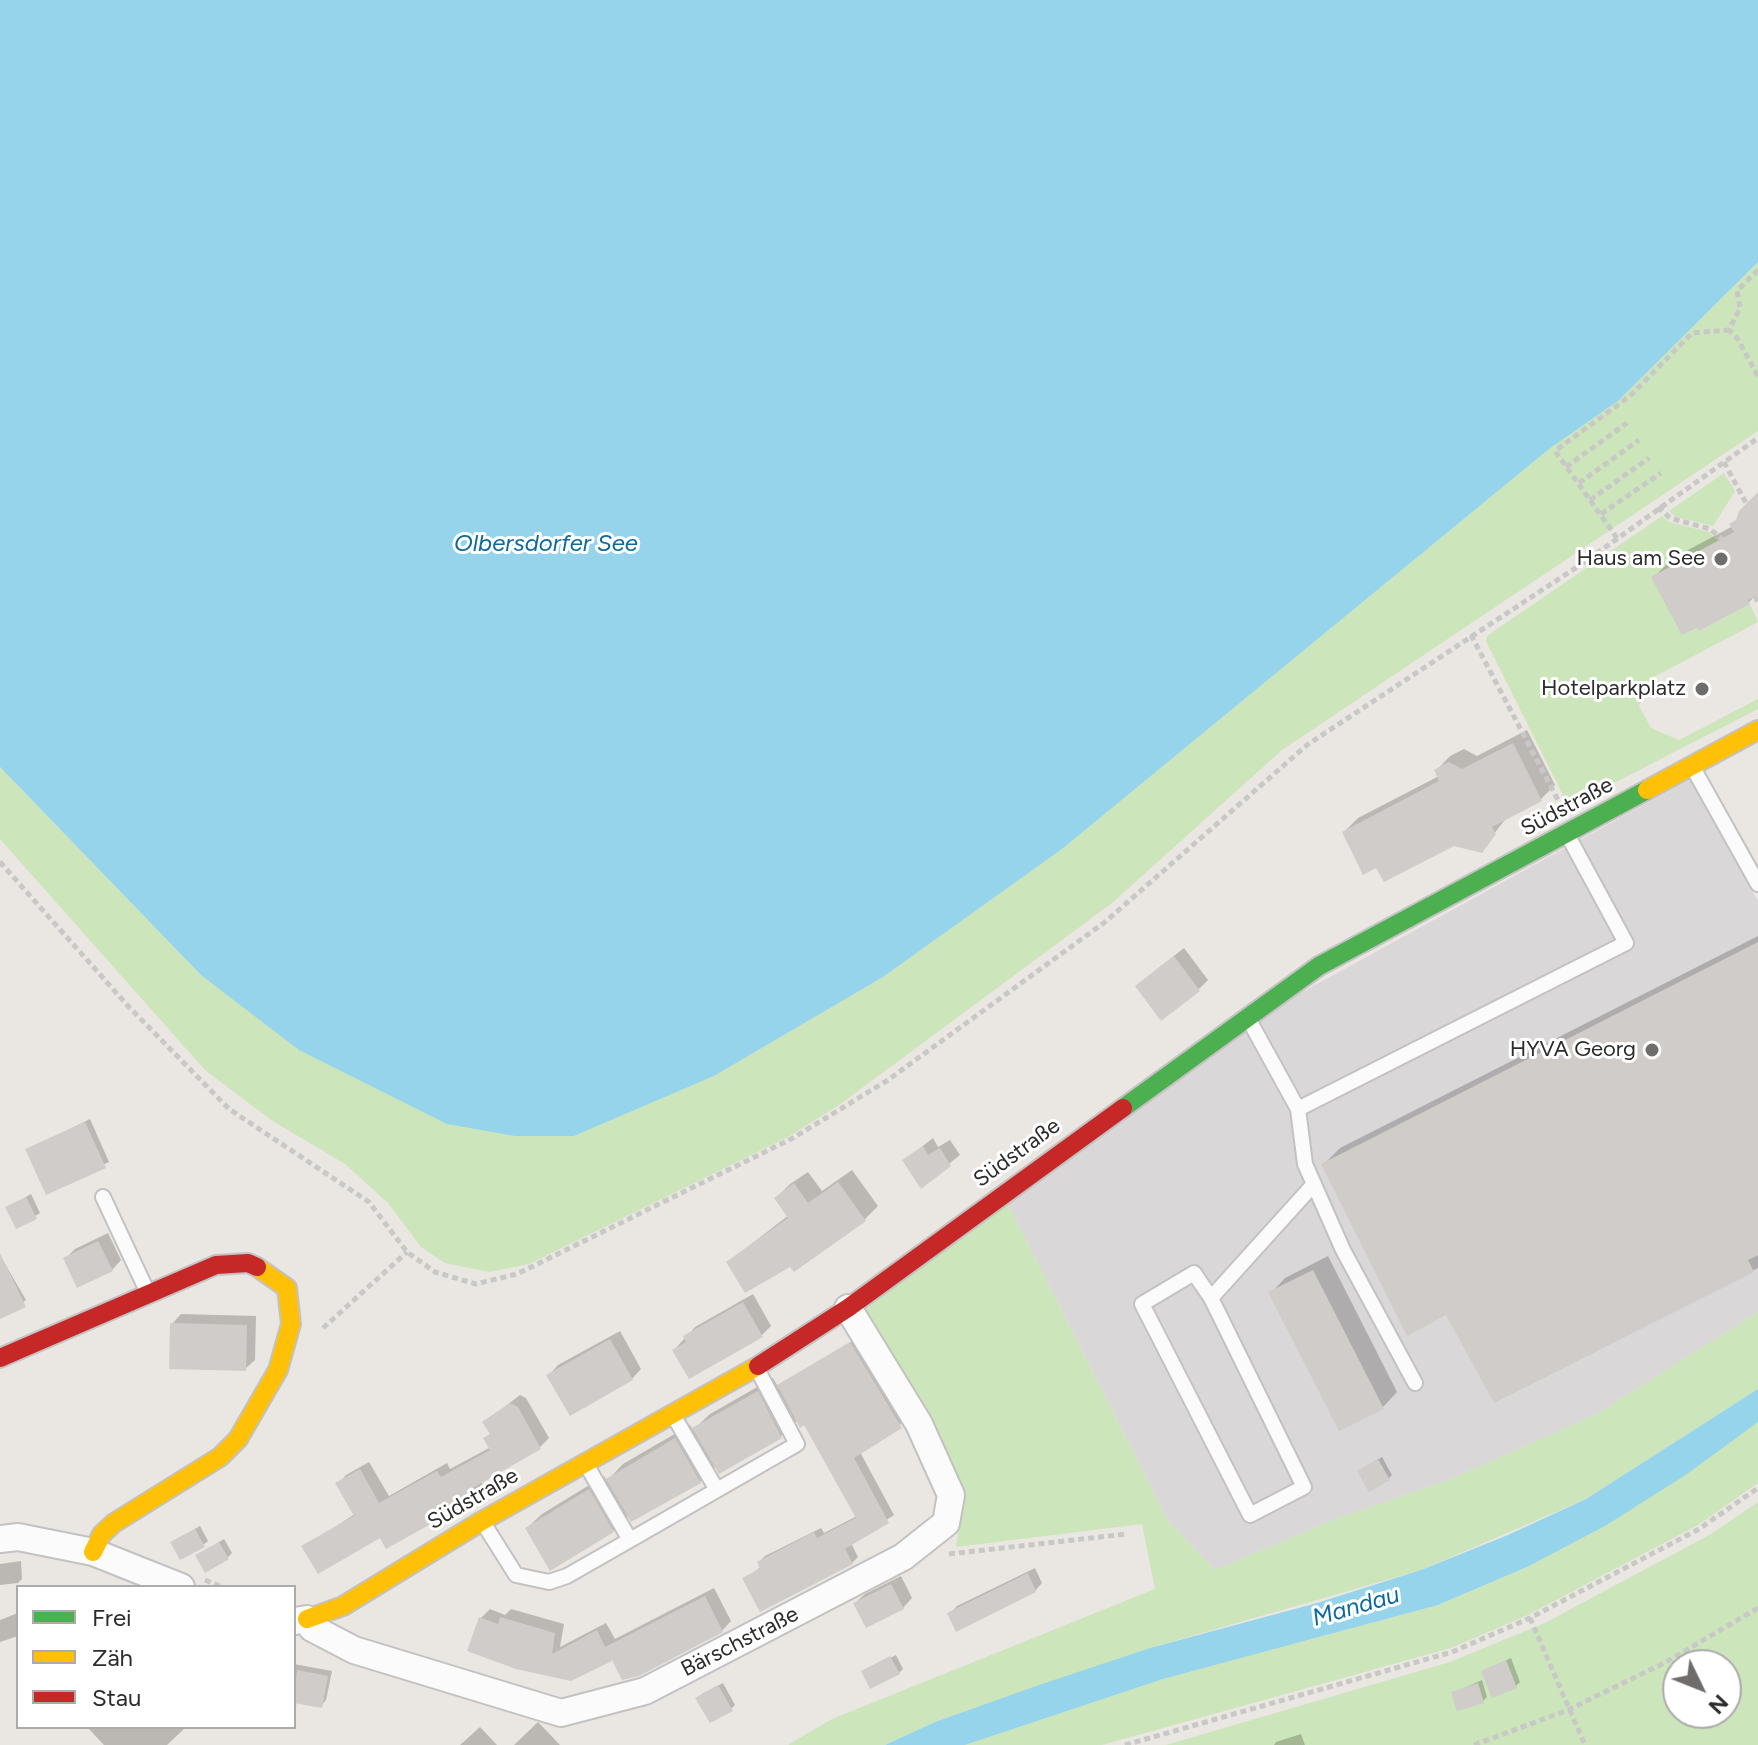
<!DOCTYPE html>
<meta charset="utf-8">
<style>
body{margin:0}
#map{position:relative;width:1758px;height:1745px;overflow:hidden;background:#eae6e2;font-family:Figtree,sans-serif}
canvas{display:block}
.legend{position:absolute;left:16px;top:1585px;width:280px;height:144px;box-sizing:border-box;background:#fff;border:2px solid #ababab;margin:0;padding:10px 14px;list-style:none;font-size:24px;color:#2c2c2c}
.legend li{display:flex;align-items:center;gap:16px;height:40px}
.legend b{width:40px;border:2px solid #ababab}
.north{position:absolute;left:1662px;top:1649px;width:80px;height:80px;box-sizing:border-box;background:#fff;border:2px solid #ababab;border-radius:50%;rotate:133deg;font-size:22px;font-weight:700;line-height:32px;text-align:center;color:#2c2c2c}
.north::after{content:'';display:block;margin:auto;width:28px;height:36px;background:#6e6d6c;clip-path:polygon(50% 0,100% 100%,50% 72%,0 100%)}
</style>
<div id="map">
<canvas width="1758" height="1745"></canvas>
<ul class="legend">
<li><b style="height:10px;background:#4caf50"></b>Frei</li>
<li><b style="height:10px;background:#ffc107"></b>Zäh</li>
<li><b style="height:10px;background:#c62828"></b>Stau</li>
</ul>
<div class="north">N</div>
</div>
<script>
const ctx = document.querySelector('canvas').getContext('2d');
ctx.lineJoin = 'round';
function paint(path, color) { ctx.fillStyle = color; ctx.fill(path, 'evenodd'); }
const shape = rows => new Path2D(rows.map(r => 'M' + r).join(''));
function strokePath(path, color, width, dash) { ctx.strokeStyle = color; ctx.lineWidth = width; ctx.lineCap = dash ? 'butt' : 'round'; ctx.setLineDash(dash || []); ctx.stroke(path); }
function write(font, color, halo, rows, align = 'center') {
  ctx.font = font + ' Figtree,sans-serif'; ctx.lineWidth = 6; ctx.setLineDash([]); ctx.textBaseline = 'middle'; ctx.strokeStyle = halo; ctx.fillStyle = color; for (const [text, x, y, turn = 0] of rows) {
    ctx.save(); ctx.translate(x, y); ctx.rotate((+turn || 0) * Math.PI / 180); ctx.textAlign = isNaN(turn) ? turn : align; if (halo) ctx.strokeText(text, 0, 0); ctx.fillText(text, 0, 0); ctx.restore();
  }
}
paint(shape([
 [1691,779,1758,901,1758,1312,1597,1414,1446,1481,1335,1519,1215,1570,1168,1521,1006,1200,1277,1006]
]), '#dad7d9');
paint(shape([
 [1758,262,1758,431,1282,750,1112,903,839,1105,788,1137,529,1264,489,1272,445,1263,421,1247,388,1203,345,1164,271,1120,205,1070,0,839,0,767,201,975,574,1136,714,1076,883,977,1062,849,1549,449,1618,401],
 [1724,473,1735,491,1713,526,1676,517,1669,511],
 [1662,516,1669,522,1709,532,1719,541,1682,635,1697,628,1699,631,1750,604,1758,622,1650,679,1639,706,1651,728,1679,740,1758,699,1758,709,1577,802,1566,801,1486,641,1487,636],
 [1006,1200,1168,1521,1215,1570,1335,1519,1446,1481,1597,1414,1758,1312,1758,1389,1586,1499,1421,1570,1150,1648,935,1722,885,1745,788,1745,832,1719,1155,1589,1142,1524,956,1547,964,1502,952,1465,864,1311],
 [1758,1422,1758,1483,1698,1525,1528,1615,1451,1648,1102,1745,965,1745,1163,1679,1438,1605,1527,1567,1605,1526],
 [1758,1502,1758,1745,1166,1745,1450,1662,1545,1623,1711,1534],
 [1678,1665,1726,1665,1726,1713,1678,1713]
]), '#cce5bb');
paint(shape([
 [0,0,1758,0,1758,262,1618,401,1549,449,1062,849,883,977,714,1076,574,1136,515,1136,447,1124,299,1050,201,975,0,767],
 [1758,1389,1758,1422,1687,1474,1605,1526,1527,1567,1438,1605,1163,1679,965,1745,885,1745,935,1722,1042,1684,1150,1648,1317,1603,1421,1570,1508,1535,1586,1499]
]), '#96d4eb');
paint(shape([
 [1758,494,1758,593,1749,602,1654,577,1673,558,1733,526],
 [1527,730,1555,785,1541,799,1508,816,1482,849,1454,844,1377,866,1344,832,1358,818,1439,776,1436,771,1450,756,1464,749,1477,756],
 [1758,936,1758,1268,1495,1400,1447,1313,1324,1164,1340,1148],
 [1184,948,1208,980,1199,989,1147,977],
 [90,1119,109,1162,47,1192,27,1150],
 [933,1138,938,1147,950,1140,960,1155,921,1186,905,1160],
 [852,1170,878,1206,865,1219,795,1270,791,1264,728,1262,789,1215,776,1198,790,1184,808,1172,822,1191],
 [31,1194,40,1213,17,1227,7,1208],
 [108,1233,121,1260,112,1270,66,1258,75,1249],
 [1328,1256,1397,1392,1383,1407,1271,1293,1285,1278],
 [1,1257,26,1300,0,1317,0,1257],
 [753,1294,771,1326,761,1336,674,1350,695,1327],
 [181,1314,256,1316,255,1360,245,1369,172,1324],
 [620,1331,641,1369,632,1379,549,1375,558,1365],
 [857,1338,907,1420,860,1452,894,1515,851,1543,858,1557,852,1563,745,1579,761,1567,759,1562,765,1556,821,1528,824,1533,857,1516,805,1423,798,1420,781,1436,720,1471,717,1465,700,1482,632,1519,629,1515,613,1531,527,1528,542,1514,604,1476,607,1481,623,1464,690,1425,693,1430,710,1414,773,1378,778,1387],
 [520,1395,526,1398,549,1438,540,1447,481,1481,484,1488,476,1497,381,1535,304,1547,355,1514,338,1484,346,1475,369,1462,389,1496,447,1463,450,1469,491,1447,485,1438,491,1433,485,1422],
 [1382,1457,1392,1475,1388,1479,1359,1471],
 [200,1526,208,1541,203,1545,177,1539],
 [224,1539,232,1553,228,1557,197,1556],
 [21,1561,22,1579,18,1583,0,1585,0,1564],
 [1035,1568,1042,1583,1035,1591,950,1614,957,1606],
 [901,1576,912,1598,903,1608,855,1603,865,1594],
 [714,1588,731,1621,722,1631,613,1658,573,1679,481,1618,490,1609,505,1615,511,1609,564,1624,560,1647,606,1623,615,1639],
 [18,1613,18,1636,0,1642,0,1620],
 [896,1655,903,1669,899,1673,865,1671],
 [1511,1658,1520,1682,1516,1686,1483,1671],
 [294,1664,332,1671,326,1700,321,1706,294,1701],
 [1482,1680,1487,1697,1483,1701,1453,1693],
 [723,1683,735,1705,731,1709,702,1694],
 [538,1722,560,1745,514,1745],
 [87,1727,186,1727,167,1745,104,1745],
 [480,1727,497,1745,460,1745],
 [1301,1734,1305,1745,1274,1745,1276,1742]
]), '#0003');
paint(shape([
 [1758,492,1758,595,1748,600,1750,604,1699,631,1697,628,1682,635,1651,577,1734,532,1729,524,1736,520,1739,511],
 [1513,743,1542,801,1492,827,1496,834,1482,853,1454,846,1384,882,1376,868,1363,875,1342,832,1439,781,1434,770,1449,762,1462,769],
 [1758,942,1758,1255,1748,1260,1754,1272,1494,1403,1446,1315,1407,1336,1321,1164],
 [1174,956,1200,991,1161,1021,1135,986],
 [85,1122,106,1168,46,1195,25,1149],
 [923,1146,928,1155,940,1148,951,1166,921,1189,902,1160],
 [838,1182,866,1221,794,1272,790,1267,745,1293,726,1262,788,1218,774,1198,794,1183,808,1203],
 [26,1197,37,1219,16,1229,5,1207],
 [98,1241,113,1271,77,1288,63,1258],
 [0,1253,26,1307,0,1319],
 [1313,1270,1384,1409,1339,1431,1268,1292],
 [743,1302,763,1337,689,1379,672,1350,686,1342,683,1336],
 [170,1323,247,1325,246,1371,169,1369],
 [610,1339,633,1380,570,1416,546,1375],
 [850,1342,902,1428,854,1458,889,1523,845,1549,853,1564,760,1612,742,1578,760,1569,757,1562,814,1532,817,1538,856,1518,804,1425,800,1428,777,1385],
 [758,1391,782,1438,719,1474,692,1428],
 [510,1403,518,1407,541,1449,471,1489,477,1498,386,1549,380,1538,318,1574,301,1546,354,1516,335,1483,360,1469,379,1503,437,1471,441,1477,490,1450,483,1438,490,1434,482,1422],
 [675,1438,701,1483,631,1522,606,1479],
 [1378,1459,1390,1480,1369,1492,1357,1471],
 [589,1489,614,1532,550,1571,525,1528],
 [195,1529,205,1547,180,1560,170,1542],
 [219,1542,229,1559,205,1573,195,1555],
 [1028,1573,1036,1592,956,1632,947,1613],
 [891,1584,904,1609,866,1628,853,1603],
 [705,1596,723,1632,639,1676,622,1680,610,1656,612,1661,571,1681,516,1669,467,1651,479,1617,498,1624,500,1617,555,1633,552,1654,597,1630,605,1647],
 [890,1656,900,1674,870,1689,861,1671],
 [1506,1660,1517,1688,1492,1698,1481,1671],
 [297,1670,328,1676,322,1708,294,1703],
 [1478,1683,1484,1703,1457,1711,1451,1692],
 [718,1685,733,1711,710,1723,695,1698]
]), '#cfccc9');
const lane = shape([
 [1692,766,1758,884],
 [1249,1020,1298,1109,1626,943,1567,834],
 [1298,1109,1305,1164,1343,1250,1415,1383],
 [103,1197,147,1291],
 [1211,1298,1194,1273,1142,1304,1250,1515,1304,1487,1211,1298,1314,1184],
 [717,1490,797,1444,756,1367],
 [482,1521,516,1575,549,1582,567,1576,630,1540,587,1466],
 [630,1540,717,1490,673,1415]
]);
const street = shape([
 [0,1539,18,1537,93,1552,181,1587],
 [295,1621,307,1619,312,1628,354,1650,561,1713,645,1691,903,1557,946,1523,951,1495,919,1424,848,1308]
]);
const fast = shape([
 [1123,1108,1319,966,1647,790]
]);
const slow = shape([
 [1647,790,1758,730],
 [93,1552,102,1534,114,1523,220,1457,238,1439,278,1370,291,1324,287,1288,257,1267],
 [307,1619,343,1606,482,1521,758,1366]
]);
const jam = shape([
 [0,1358,216,1265,248,1263,257,1267],
 [758,1366,848,1308,1123,1108]
]);
strokePath(lane, '#c3c2c3', 18);
strokePath(street, '#c3c2c3', 30);
strokePath(fast, '#c3c2c3', 22);
strokePath(slow, '#c3c2c3', 22);
strokePath(jam, '#c3c2c3', 22);
strokePath(shape([
 [1758,270,1737,291,1740,308,1729,330,1737,338,1758,376],
 [1724,462,1746,503],
 [1566,467,1627,423],
 [1579,483,1639,440],
 [1590,500,1649,458],
 [1658,507,1670,518,1710,529,1722,539],
 [1601,514,1661,473],
 [1617,538,1555,451,1630,396,1692,333,1729,330],
 [1755,596,1758,603],
 [1471,635,1560,804],
 [0,862,128,1006,229,1109,369,1202,407,1252,435,1272,476,1284,517,1274,793,1138,888,1080,1105,922,1307,745,1586,561,1758,438],
 [323,1328,407,1252],
 [949,1554,1127,1534],
 [205,1580,222,1587],
 [1530,1618,1585,1745],
 [1125,1745,1452,1652,1530,1618,1699,1529,1758,1488],
 [1474,1745,1568,1710,1666,1662,1758,1608]
]), '#c8c8c7', 5, [6, 4]);
strokePath(lane, '#fcfbfb', 14);
strokePath(street, '#fcfbfb', 26);
strokePath(fast, '#4caf50', 18);
strokePath(slow, '#ffc107', 18);
strokePath(jam, '#c62828', 18);
for (const [x, y, r, color] of [
 [1721,559,8,"#6e6d6c"],
 [1702,689,8,"#6e6d6c"],
 [1652,1050,8,"#6e6d6c"]
]) { const dot = new Path2D(); dot.arc(x, y, r, 0, 2 * Math.PI); ctx.fillStyle = color; ctx.fill(dot); strokePath(dot, '#fff', 3); }
write('22px', '#2c2c2c', '#fff', [
 ["Haus am See",1705,559],
 ["Hotelparkplatz",1686,689],
 ["HYVA Georg",1636,1050]
], 'right');
write('22px', '#2c2c2c', '#fff', [
 ["Südstraße",1567,807,-28],
 ["Südstraße",1017,1153,-36],
 ["Südstraße",473,1499,-30],
 ["Bärschstraße",740,1642,-27]
]);
write('italic 24px', '#0d6a9f', '#fff', [
 ["Olbersdorfer See",546,544],
 ["Mandau",1356,1607,-16]
]);
</script>
